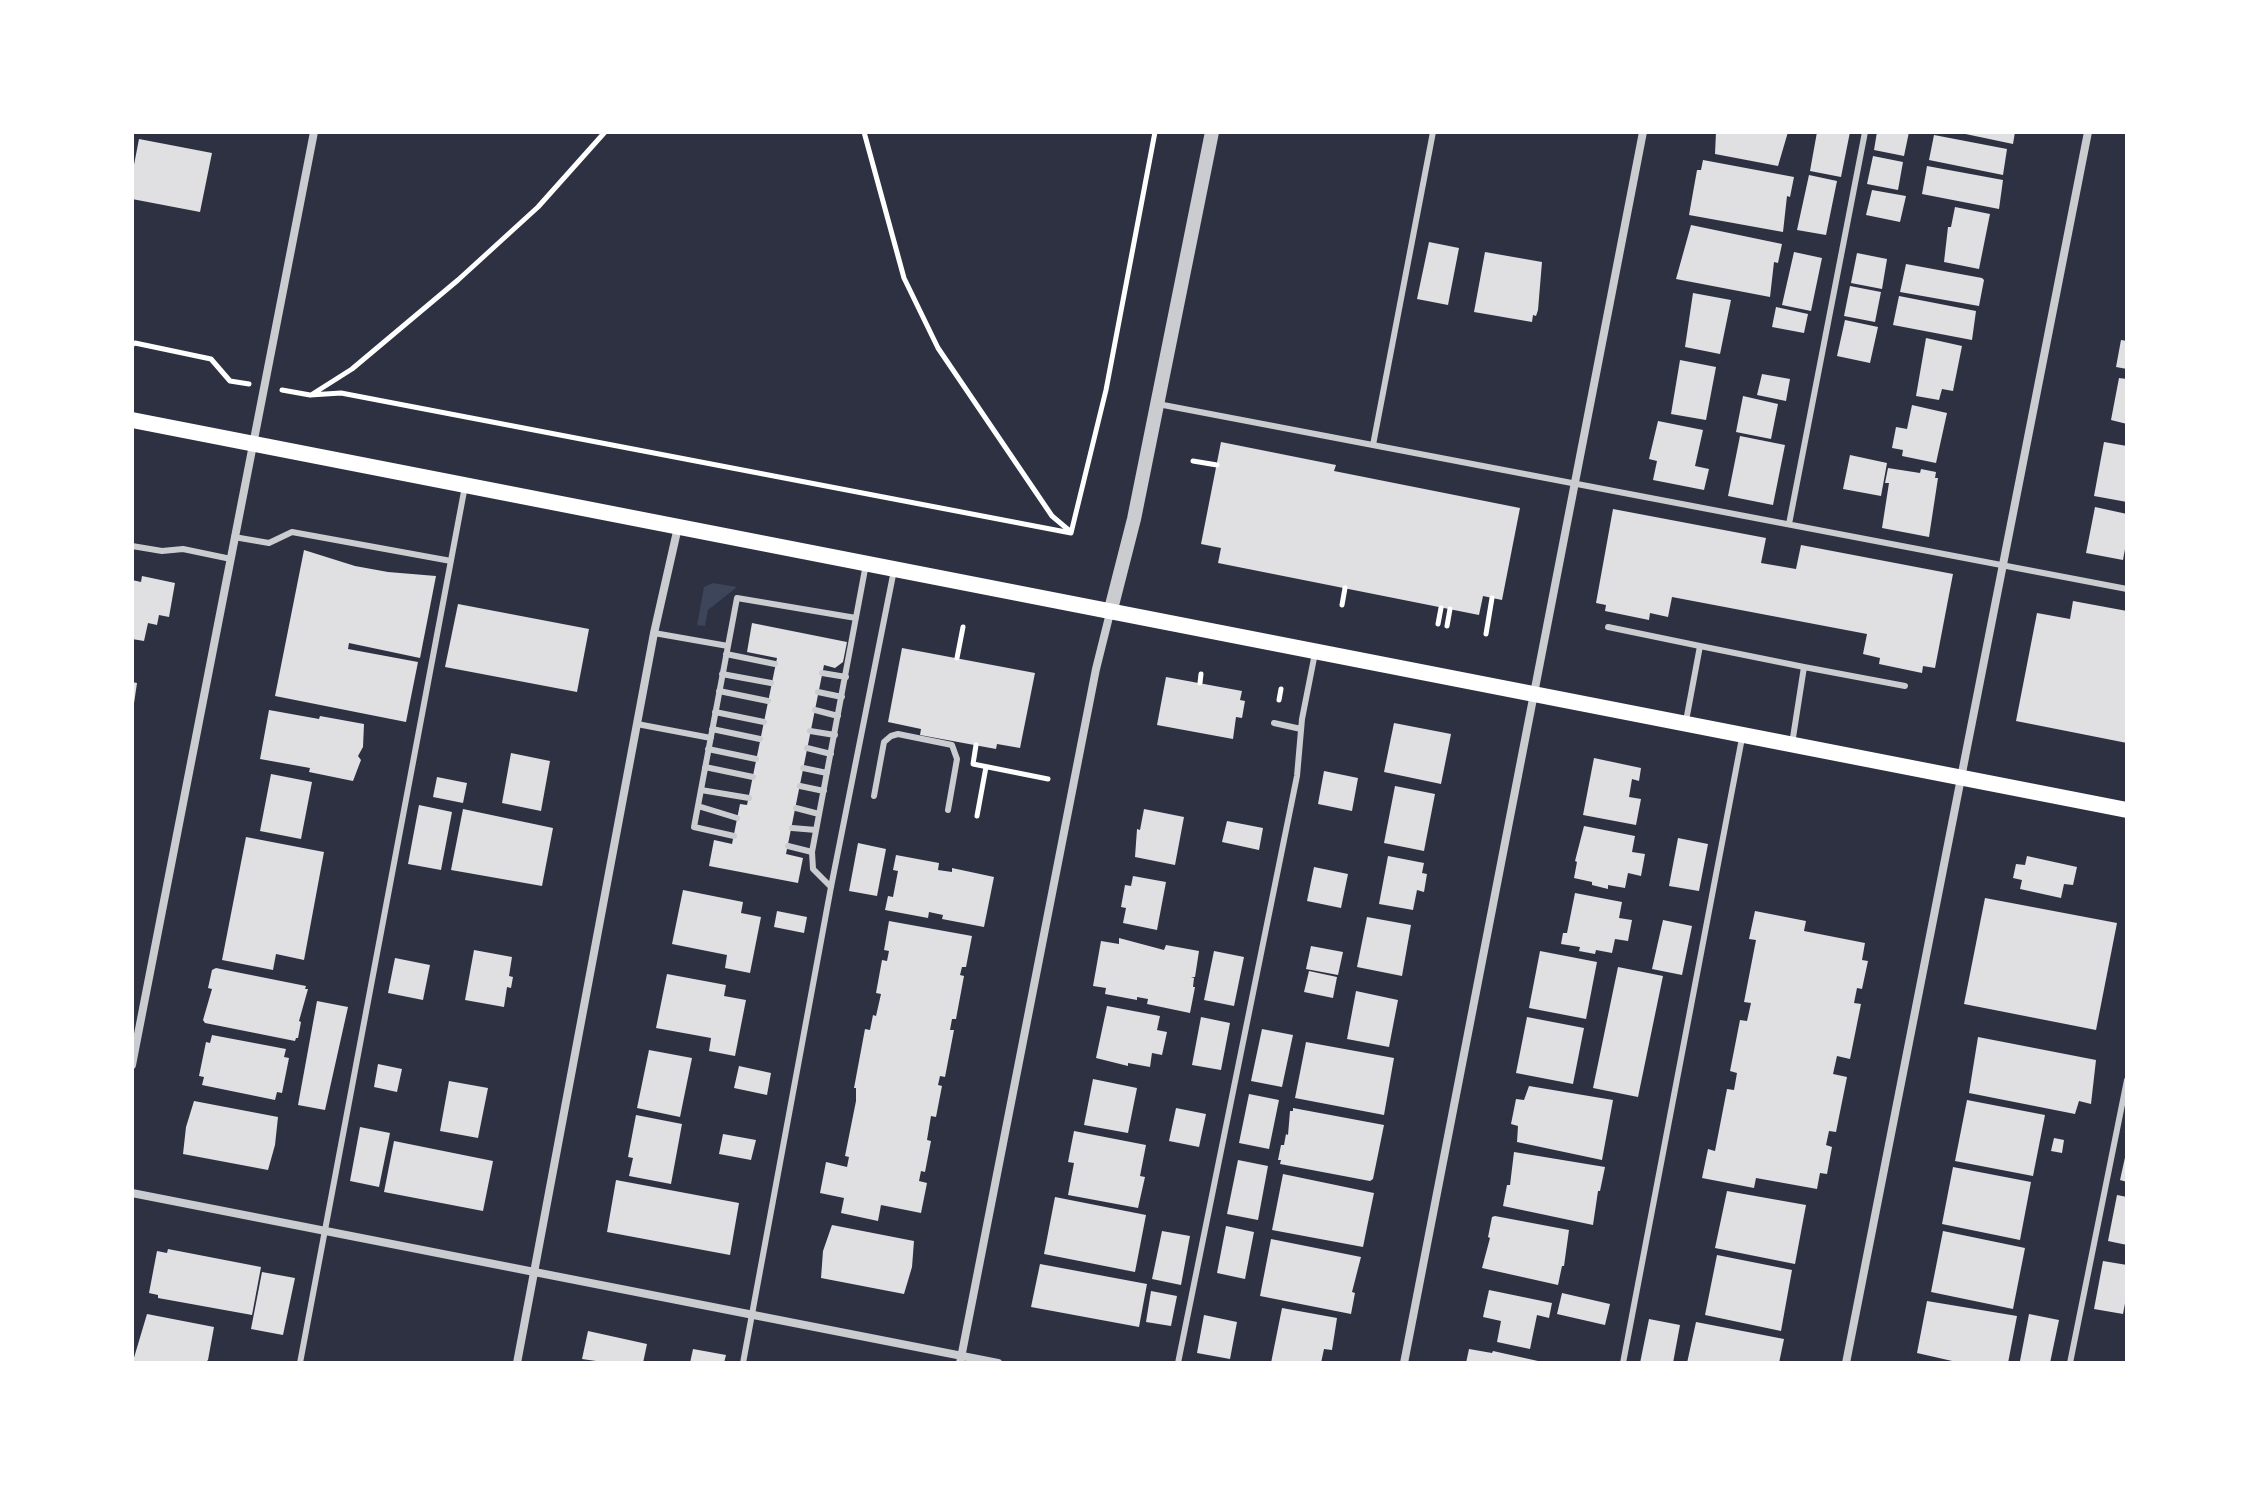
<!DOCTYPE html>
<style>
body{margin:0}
#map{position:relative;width:2259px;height:1495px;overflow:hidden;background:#2d3142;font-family:"PT Sans",sans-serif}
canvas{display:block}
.frame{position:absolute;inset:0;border:134px solid #fff;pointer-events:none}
</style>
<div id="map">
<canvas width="2259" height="1495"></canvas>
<div class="frame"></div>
</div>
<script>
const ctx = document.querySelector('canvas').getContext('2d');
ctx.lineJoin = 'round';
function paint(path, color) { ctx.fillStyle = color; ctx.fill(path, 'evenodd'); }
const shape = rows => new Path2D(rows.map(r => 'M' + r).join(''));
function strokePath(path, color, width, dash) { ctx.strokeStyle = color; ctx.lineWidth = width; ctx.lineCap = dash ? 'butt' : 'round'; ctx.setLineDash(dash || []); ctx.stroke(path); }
paint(shape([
 [713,583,737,587,708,610,705,626,697,625,704,587]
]), '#3c4559');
paint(shape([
 [1716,132,1788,132,1778,166,1715,154],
 [1817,132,1850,132,1841,177,1810,171],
 [1877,132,1909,132,1904,156,1874,150],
 [1956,132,2015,132,2013,144],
 [1934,135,2007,149,2003,175,1929,160],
 [139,139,212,153,200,212,132,199,132,175],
 [1873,156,1903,162,1898,190,1867,184],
 [1703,160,1794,177,1790,197,1787,196,1783,232,1689,215,1697,170,1701,170],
 [1927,166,2003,180,1999,209,1922,194],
 [1809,175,1837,181,1826,235,1797,230],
 [1872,190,1906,196,1900,222,1866,215],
 [1955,207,1990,214,1979,269,1944,262,1948,227,1951,227],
 [1691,225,1782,244,1778,263,1774,262,1770,297,1676,279],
 [1429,242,1459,248,1448,305,1417,299],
 [1485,252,1542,262,1538,310,1536,316,1533,315,1532,322,1474,312],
 [1794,252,1822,258,1811,311,1782,305],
 [1857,253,1887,259,1882,289,1851,283],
 [1906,264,1982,278,1984,280,1979,306,1900,292],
 [1850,286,1881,292,1875,322,1844,316],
 [1693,293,1731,300,1720,354,1685,347],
 [1899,296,1976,311,1972,340,1893,325],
 [1776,307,1808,314,1804,333,1772,327],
 [1845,320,1878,327,1870,363,1837,356],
 [1926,338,1962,346,1953,391,1942,389,1939,400,1916,396],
 [2121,340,2127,341,2127,369,2116,367],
 [1680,360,1716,367,1706,420,1671,414],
 [1762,374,1790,379,1786,401,1757,395],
 [2119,378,2127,379,2127,424,2111,420],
 [1743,396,1778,404,1771,439,1736,432],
 [1912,405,1947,413,1936,463,1902,456,1903,450,1892,448,1896,427,1907,429],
 [1658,421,1703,430,1695,466,1709,469,1704,490,1653,480,1657,461,1649,459],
 [1740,436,1785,445,1773,505,1728,496],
 [1221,442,1336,465,1334,471,1520,508,1502,600,1483,596,1479,615,1218,563,1221,548,1201,544],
 [2104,442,2127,446,2127,502,2094,496],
 [1850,455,1887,463,1881,496,1843,489],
 [1888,468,1920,473,1921,469,1936,472,1935,478,1938,478,1929,537,1882,528,1889,483,1885,483],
 [2095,507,2127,514,2127,538,2123,560,2086,553],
 [1613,509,1766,538,1761,563,1796,569,1801,545,1953,574,1935,668,1923,666,1922,673,1879,664,1880,658,1863,654,1867,634,1672,597,1668,617,1650,613,1649,620,1605,611,1606,605,1596,603],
 [304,550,355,566,388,572,436,576,420,658,349,643,348,649,418,662,406,722,275,696],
 [142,576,175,583,169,617,159,615,157,625,148,623,144,641,132,639,132,580,141,582],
 [2073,601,2127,611,2127,743,2016,721,2037,613,2070,619],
 [458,604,589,629,577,692,445,667],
 [752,623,847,642,843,662,835,668,824,665,786,854,803,858,798,883,709,866,714,840,732,844,740,804,747,805,777,658,747,652],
 [902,648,1035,673,1020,748,997,744,996,749,920,735,921,729,888,722],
 [1166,677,1242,691,1240,700,1245,701,1242,718,1236,717,1233,739,1157,725],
 [132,682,137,683,132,717],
 [269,710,319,719,320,716,364,724,363,747,358,756,361,760,353,781,309,772,310,768,260,759],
 [1394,723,1451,734,1441,784,1384,772],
 [511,753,550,761,541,811,502,803],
 [1594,758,1641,768,1639,781,1632,779,1629,797,1641,799,1636,825,1583,815],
 [1324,771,1358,778,1352,811,1318,804],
 [271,774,312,782,301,839,260,831],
 [437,777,467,783,463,803,433,797],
 [1395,786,1435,794,1424,851,1384,843],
 [419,805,452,812,441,870,408,864],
 [463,809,553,828,542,886,451,870],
 [1144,809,1184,817,1175,865,1135,857,1137,829,1140,830],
 [1227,821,1263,828,1259,850,1222,842],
 [1584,826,1635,836,1632,852,1645,854,1641,876,1628,873,1625,888,1608,885,1608,889,1592,885,1592,882,1574,878,1577,862,1575,861],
 [246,837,324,852,304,960,276,954,273,970,222,960],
 [1678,838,1708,844,1699,891,1669,886],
 [858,843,886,849,877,896,849,891],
 [896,855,939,863,938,870,952,872,952,868,994,877,984,927,942,919,943,915,929,912,928,918,885,910,888,896,893,897,898,871,893,870],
 [1388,856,1424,863,1422,873,1427,874,1424,892,1417,890,1413,910,1379,904],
 [2027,856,2077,867,2073,885,2064,884,2061,898,2020,889,2022,880,2013,878,2016,864,2025,865],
 [1314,867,1348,874,1341,908,1307,901],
 [1133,876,1166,882,1157,930,1123,923,1126,908,1121,907,1125,885,1131,886],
 [683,890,743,902,741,913,761,917,750,973,725,968,727,955,672,944],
 [1575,893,1622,902,1619,918,1632,920,1628,941,1615,939,1612,953,1596,950,1595,954,1579,951,1580,947,1561,944,1563,933,1567,933],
 [1985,898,2117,923,2096,1030,1964,1004],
 [777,911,807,917,804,933,774,927],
 [1755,911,1806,921,1804,931,1865,943,1862,960,1868,961,1862,989,1857,988,1854,1003,1861,1004,1850,1059,1837,1056,1833,1074,1847,1077,1836,1132,1829,1131,1826,1145,1832,1147,1827,1174,1820,1173,1817,1189,1756,1178,1754,1188,1702,1178,1708,1149,1715,1151,1727,1089,1734,1090,1737,1073,1730,1071,1740,1020,1747,1021,1751,1003,1744,1002,1756,940,1749,939],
 [1367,917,1411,925,1402,976,1357,967],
 [1663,920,1692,926,1682,975,1652,969],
 [889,921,972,936,966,967,962,967,960,975,964,976,956,1019,952,1019,950,1030,954,1030,945,1077,940,1076,938,1085,942,1086,936,1117,931,1116,927,1140,931,1141,925,1172,921,1171,919,1181,927,1183,921,1213,881,1205,878,1221,841,1213,844,1198,820,1193,826,1162,847,1167,849,1157,845,1156,856,1101,856,1088,854,1088,865,1029,870,1030,873,1015,876,1016,881,994,876,993,882,960,887,961,889,951,884,950],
 [1119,938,1164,950,1166,945,1199,951,1195,977,1191,977,1194,978,1193,987,1195,987,1190,1013,1147,1004,1148,999,1137,997,1137,1000,1105,994,1106,988,1093,986,1101,941,1119,944],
 [1311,946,1343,952,1338,975,1306,969],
 [474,950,512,957,509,976,513,977,511,988,507,987,504,1007,465,1000],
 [1214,951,1244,957,1234,1006,1204,1000],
 [1540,951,1597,962,1586,1019,1529,1008],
 [395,958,430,965,423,1000,388,993],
 [1618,967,1663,976,1638,1097,1593,1088],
 [216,968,306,986,305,989,308,989,299,1021,301,1022,298,1038,296,1038,295,1041,205,1023,203,1020,212,989,208,988,212,970],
 [1309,971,1337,977,1333,998,1304,992],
 [667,974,726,985,724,996,746,1000,735,1056,709,1051,711,1038,656,1028],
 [1356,991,1398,1000,1389,1047,1347,1039],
 [317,1001,348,1007,325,1110,298,1105],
 [1107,1006,1160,1016,1157,1030,1167,1032,1162,1055,1152,1053,1150,1067,1128,1063,1128,1066,1096,1058],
 [1201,1017,1230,1023,1221,1070,1192,1065],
 [1527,1017,1584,1028,1573,1084,1516,1073],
 [1262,1029,1293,1035,1282,1087,1251,1081],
 [212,1035,286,1049,284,1057,289,1058,282,1093,277,1092,275,1100,202,1085,204,1077,199,1076,206,1042,210,1043],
 [1978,1037,2096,1060,2091,1104,2079,1101,2075,1114,1969,1093],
 [1306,1042,1394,1058,1384,1115,1295,1098],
 [649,1050,692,1058,680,1117,637,1108],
 [378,1064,402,1069,397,1092,374,1087],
 [739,1066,771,1073,767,1095,734,1088],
 [1093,1079,1137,1088,1128,1133,1084,1125],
 [449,1081,488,1088,478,1138,440,1131],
 [1529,1086,1613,1100,1602,1160,1517,1142,1518,1126,1511,1124,1516,1099,1524,1100],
 [1249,1094,1279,1100,1269,1149,1239,1143],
 [1967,1100,2045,1115,2033,1176,1955,1161],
 [194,1101,278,1117,275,1145,268,1170,183,1154,186,1127],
 [1176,1108,1206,1114,1199,1147,1169,1141],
 [1293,1108,1384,1125,1373,1179,1370,1181,1280,1164,1281,1160,1278,1160,1281,1145,1284,1145,1286,1134,1288,1135,1290,1111,1293,1111],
 [636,1115,682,1124,671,1184,629,1176,633,1158,628,1157],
 [360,1127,390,1133,379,1187,350,1181],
 [1074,1131,1146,1145,1140,1176,1145,1177,1138,1208,1068,1195,1074,1163,1068,1162],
 [723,1134,756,1140,751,1160,719,1154],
 [2054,1138,2064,1140,2062,1153,2051,1151],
 [394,1141,493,1161,483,1211,384,1192],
 [1514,1152,1605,1167,1600,1191,1598,1191,1593,1225,1503,1206,1507,1185,1510,1185],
 [2126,1153,2127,1153,2127,1182,2120,1180],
 [1238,1160,1268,1166,1258,1220,1227,1214],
 [1953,1167,2031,1182,2020,1240,1942,1224],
 [1283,1174,1374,1193,1363,1247,1272,1230],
 [616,1180,739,1203,730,1255,607,1232],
 [1727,1191,1806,1205,1795,1264,1715,1248],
 [2117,1195,2127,1197,2127,1245,2108,1241],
 [1055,1197,1146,1215,1135,1272,1044,1254],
 [1495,1216,1569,1230,1564,1266,1562,1266,1558,1285,1482,1268,1490,1238,1488,1237,1492,1217],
 [832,1225,914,1241,912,1267,904,1294,821,1278,823,1251],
 [1226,1226,1254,1232,1245,1279,1217,1273],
 [1162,1231,1190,1236,1181,1285,1152,1279],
 [1943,1231,2025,1248,2013,1309,1931,1292],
 [1271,1239,1361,1257,1352,1292,1355,1293,1351,1314,1260,1296],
 [168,1249,261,1267,252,1315,158,1298,158,1295,149,1293,157,1251,167,1253],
 [1717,1255,1792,1270,1781,1331,1705,1315],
 [2103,1261,2127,1265,2127,1293,2123,1314,2094,1309],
 [1040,1264,1147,1284,1139,1327,1031,1307],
 [262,1272,295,1278,283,1335,251,1329],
 [1489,1290,1552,1303,1549,1318,1537,1315,1530,1349,1497,1342,1501,1321,1483,1317],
 [1151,1291,1177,1296,1171,1326,1146,1322],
 [1562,1293,1610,1304,1605,1325,1557,1314],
 [1927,1301,2017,1316,2008,1363,1961,1363,1917,1353],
 [1282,1308,1337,1318,1332,1350,1324,1349,1321,1363,1271,1363],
 [147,1314,214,1327,208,1360,205,1363,133,1361],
 [2029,1314,2059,1320,2050,1363,2020,1361],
 [1204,1315,1237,1322,1230,1359,1197,1353],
 [1649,1319,1680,1325,1673,1363,1640,1363],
 [1696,1322,1784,1339,1779,1363,1687,1363],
 [588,1331,647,1344,643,1363,610,1363,582,1359],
 [693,1349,726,1355,724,1363,690,1363],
 [1469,1349,1492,1353,1493,1351,1547,1363,1466,1363]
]), '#e0e0e3');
strokePath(shape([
 [864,132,904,278,938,348,1052,516,1071,532],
 [132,345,135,343,211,359,230,381,249,384],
 [282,390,310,395,341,393,1071,533],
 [311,395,352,369,458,280,538,207,605,132],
 [1193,461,1217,465],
 [1071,533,1106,390,1155,132],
 [1342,605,1345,588],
 [1438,624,1441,608],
 [1447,626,1450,609],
 [1486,634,1492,598],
 [957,658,963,627],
 [1200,683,1201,674],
 [1279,700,1281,689],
 [976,745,973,764,1048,779],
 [977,816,986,767]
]), '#fff', 5);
strokePath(shape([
 [1158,404,2127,589],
 [1373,445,1433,132],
 [1789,524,1865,132],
 [234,537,269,543,292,532,451,561],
 [132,546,162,551,183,549,231,559],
 [1608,627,1700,646,1686,721],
 [654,633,728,646,694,827,734,836],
 [728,646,737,598,856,618],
 [1700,646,1804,667,1792,744],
 [726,654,775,664],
 [1804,667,1905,686],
 [822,673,846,677],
 [722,674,771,683],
 [719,691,768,701],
 [818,692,842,697],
 [815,710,838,716],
 [715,712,764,722],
 [1274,723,1301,729],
 [637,724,711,738],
 [712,729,760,739],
 [810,731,835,735],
 [807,748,831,754],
 [708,749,756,759],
 [705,767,753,777],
 [803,768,827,773],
 [800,786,824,791],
 [701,790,749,798],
 [874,796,884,742,891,736,898,734,952,745,957,759,948,810],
 [698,806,737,818],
 [796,808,819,814],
 [792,828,816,830],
 [788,846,812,852],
 [831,887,813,869,812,852,866,564],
 [300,1363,465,486],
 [743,1363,831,887,894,570],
 [1178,1363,1297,776,1302,719,1315,653],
 [1623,1363,1742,738],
 [2070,1363,2127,1080]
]), '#caccd0', 6);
strokePath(shape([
 [132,1065,314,132],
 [132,1193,998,1363],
 [517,1363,654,633,678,527],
 [960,1363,1096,669,1110,613],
 [1404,1363,1643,132],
 [1846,1363,2088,132]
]), '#caccd0', 8);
strokePath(shape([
 [1110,613,1134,519,1212,132]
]), '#caccd0', 14);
strokePath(shape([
 [132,420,2127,810]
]), '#fff', 16);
</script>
